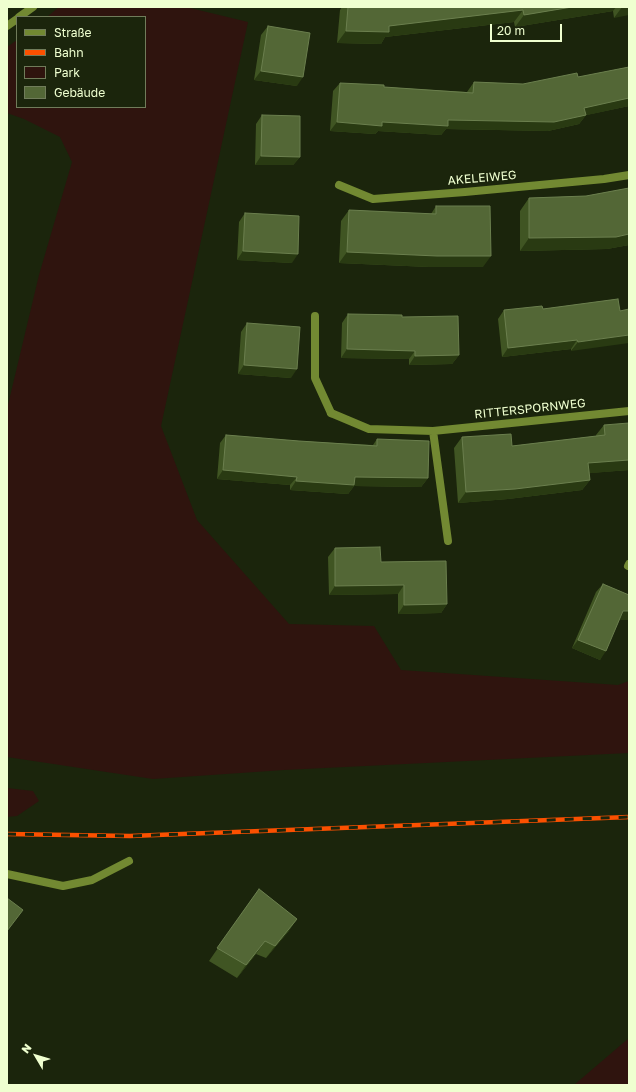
<!DOCTYPE html>
<meta charset="utf-8">
<style>
body{margin:0}
#map{position:relative;width:636px;height:1092px;overflow:hidden;background:#1b250c;font-family:"Golos Text",sans-serif}
canvas{display:block}
.frame{position:absolute;inset:0;border:8px solid #efffd0;pointer-events:none}
.legend{position:absolute;left:16px;top:16px;width:130px;height:92px;box-sizing:border-box;background:#1b250c;border:1px solid #707c5a;margin:0;padding:5px 7px;list-style:none;font-size:12px;color:#efffd0}
.legend li{display:flex;align-items:center;gap:8px;height:20px}
.legend b{width:20px;border:1px solid #707c5a}
.north{position:absolute;left:16px;top:1036px;width:40px;height:40px;-webkit-text-stroke:3px #1b250c;paint-order:stroke;rotate:308deg;font-size:11px;font-weight:700;line-height:16px;text-align:center;color:#efffd0}
.north::after{content:'';display:block;margin:auto;width:14px;height:18px;background:#efffd0;clip-path:polygon(50% 0,100% 100%,50% 72%,0 100%)}
.scale{position:absolute;left:490px;top:24px;width:72px;height:18px;box-sizing:border-box;border:2px solid #efffd0;border-top:0;padding-left:5px;font-size:12px;line-height:14px;white-space:nowrap;color:#efffd0;-webkit-text-stroke:3px #1b250c;paint-order:stroke}
</style>
<div id="map">
<canvas width="636" height="1092"></canvas>
<div class="frame"></div>
<ul class="legend">
<li><b style="height:5px;background:#728932"></b>Straße</li>
<li><b style="height:5px;background:#fb5000"></b>Bahn</li>
<li><b style="height:11px;background:#2f140e"></b>Park</li>
<li><b style="height:11px;background:#536736"></b>Gebäude</li>
</ul>
<div class="north">N</div>
<div class="scale">20 m</div>
</div>
<script>
const ctx = document.querySelector('canvas').getContext('2d');
ctx.lineJoin = 'round';
function paint(path, color) { ctx.fillStyle = color; ctx.fill(path, 'evenodd'); }
const shape = rows => new Path2D(rows.map(r => 'M' + r).join(''));
function strokePath(path, color, width, dash) { ctx.strokeStyle = color; ctx.lineWidth = width; ctx.lineCap = dash ? 'butt' : 'round'; ctx.setLineDash(dash || []); ctx.stroke(path); }
function write(font, color, halo, rows, align = 'center') {
  ctx.font = font + ' "Golos Text",sans-serif'; ctx.lineWidth = 3; ctx.setLineDash([]); ctx.textBaseline = 'middle'; ctx.strokeStyle = halo; ctx.fillStyle = color; for (const [text, x, y, turn = 0] of rows) {
    ctx.save(); ctx.translate(x, y); ctx.rotate((+turn || 0) * Math.PI / 180); ctx.textAlign = isNaN(turn) ? turn : align; if (halo) ctx.strokeText(text, 0, 0); ctx.fillText(text, 0, 0); ctx.restore();
  }
}
paint(shape([
 [59,7,186,7,248,22,161,426,197,520,289,624,374,626,401,670,618,685,629,681,629,753,284,770,153,779,7,757,7,409,39,275,72,162,60,137,24,119,7,113,7,47,17,40,17,107,145,107,145,17,47,17],
 [7,788,33,791,39,801,17,816,7,817],
 [629,1038,629,1085,574,1085]
]), '#2f140e');
strokePath(shape([
 [315,316,315,378,331,413],
 [628,566,629,564]
]), '#728932', 8);
strokePath(shape([
 [19,17,33,7],
 [7,26,17,19],
 [339,185,373,199,465,192,604,179,629,175],
 [331,413,369,429,433,431,629,411],
 [433,431,448,541],
 [7,874,63,886,92,880,129,861]
]), '#728932', 8);
const rail = shape([
 [7,834,130,836,629,817]
]);
strokePath(rail, '#fb5000', 4.5);
strokePath(rail, '#1b250c', 3, [9]);
paint(shape([
 [342,7,629,7,614,18,613,11,515,27,514,22,385,37,381,44,337,43,340,10],
 [268,26,297,86,254,80,261,35],
 [629,67,629,106,586,115,579,124,548,131,446,129,441,135,378,131,375,134,330,131,333,91,340,83,384,87,467,92,474,82,523,84,578,77],
 [262,115,300,157,293,165,255,165,256,124],
 [629,188,629,245,607,249,520,251,520,211,529,198,586,196],
 [436,206,483,267,429,267,339,263,341,221,349,210,431,214],
 [245,213,292,263,237,260,239,222],
 [618,299,571,351,571,349,502,357,498,319,504,310,543,309],
 [348,314,402,317,459,355,452,364,409,365,409,359,341,358,342,323],
 [247,323,291,378,238,374,241,332],
 [604,425,629,470,589,473,590,480,582,490,508,499,458,503,454,448,462,437,512,446,596,436,596,435],
 [226,435,299,441,373,445,377,439,428,478,421,487,354,486,348,494,290,490,290,485,217,479,220,443],
 [335,548,381,562,447,604,441,613,398,614,398,594,329,595,328,557],
 [603,584,629,595,629,620,619,620,600,660,572,648,596,592],
 [259,889,297,919,288,932,266,958,256,954,237,978,209,961]
]), '#405523');
paint(shape([
 [572,7,616,7,613,11,515,27,524,15],
 [622,7,629,7,629,15,614,18],
 [523,10,514,22,385,37,381,44,337,43,346,31],
 [261,71,303,77,297,86,254,80],
 [629,98,629,106,578,117,584,108],
 [586,115,579,124,548,131,446,129,441,135,378,131,375,134,330,131,337,122,382,122],
 [261,156,300,157,293,165,255,165],
 [629,234,629,245,607,249,520,251,529,238],
 [243,251,298,254,292,263,237,260],
 [347,252,491,256,483,267,429,267,339,263],
 [629,335,629,343,571,351,578,342],
 [577,340,571,349,502,357,508,348],
 [347,349,415,351,409,359,341,358],
 [459,355,452,364,409,365,415,356],
 [244,365,297,369,291,378,238,374],
 [629,460,629,470,580,474,588,463],
 [223,470,297,477,290,485,217,479],
 [355,477,428,478,421,487,354,486,348,494,290,490,296,481],
 [590,480,582,490,508,499,458,503,466,492],
 [404,585,398,594,329,595,335,586],
 [447,604,441,613,398,614,404,605],
 [623,611,629,611,629,620,617,620],
 [578,640,606,651,600,660,572,648],
 [297,919,288,932,266,958,275,946],
 [265,941,256,954,237,978,246,965]
]), '#293a12');
const building = shape([
 [348,7,572,7,524,15,523,10,389,26,389,32,346,31,348,7],
 [268,26,310,33,303,77,261,71,268,26],
 [629,67,629,98,584,108,586,115,554,122,448,120,448,126,382,122,382,126,337,122,340,83,384,85,384,87,473,93,474,82,523,84,577,73,578,77,629,67],
 [262,115,300,116,300,157,261,156,262,115],
 [629,188,629,234,616,237,529,238,529,198,586,196,629,188],
 [436,206,490,206,491,256,437,256,347,252,349,210,436,214,436,206],
 [245,213,299,216,298,254,243,251,245,213],
 [618,299,620,311,629,309,629,335,578,342,577,340,508,348,504,310,542,306,543,309,618,299],
 [348,314,402,315,402,317,458,316,459,355,415,356,415,351,347,349,348,314],
 [247,323,300,327,297,369,244,365,247,323],
 [629,423,629,460,588,463,590,480,515,489,466,492,462,437,511,434,512,446,605,435,604,425,629,423],
 [226,435,299,441,377,446,377,439,429,441,428,478,355,477,354,485,296,481,297,477,223,470,226,435],
 [380,547,381,562,446,561,447,604,404,605,404,585,335,586,335,548,380,547],
 [603,584,629,595,629,611,623,611,606,651,578,640,603,584],
 [259,889,297,919,275,946,265,941,246,965,217,948,259,889],
 [7,898,23,910,7,931,7,898]
]);
paint(building, '#536736');
strokePath(building, '#6b7f4e', 1);
write('12px', '#efffd0', '#1b250c', [
 ["AKELEIWEG",482,178,-5],
 ["RITTERSPORNWEG",530,409,-6]
]);
</script>
